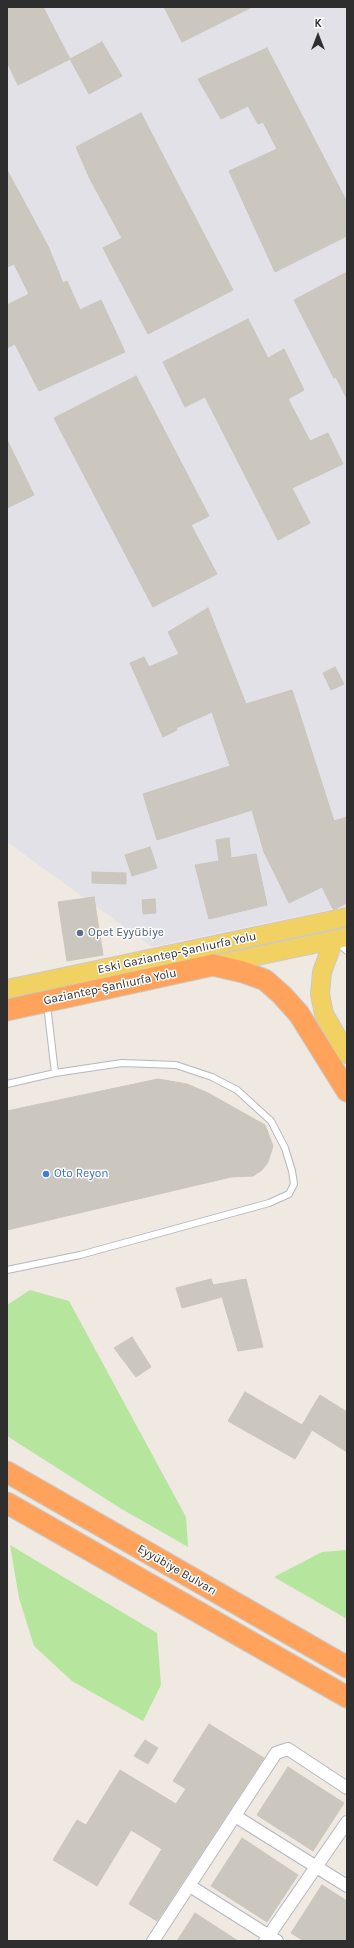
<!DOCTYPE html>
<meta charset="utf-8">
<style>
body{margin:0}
#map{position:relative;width:354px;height:1948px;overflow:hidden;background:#efe9e1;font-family:Karla,sans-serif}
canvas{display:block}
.frame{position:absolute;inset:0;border:8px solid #2e2e2e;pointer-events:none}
.north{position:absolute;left:298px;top:16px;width:40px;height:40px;-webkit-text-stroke:3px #fff;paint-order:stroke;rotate:0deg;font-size:11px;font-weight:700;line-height:16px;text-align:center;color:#2e2e2e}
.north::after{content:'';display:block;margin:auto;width:14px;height:18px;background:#2e2e2e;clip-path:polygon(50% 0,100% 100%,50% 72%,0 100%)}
</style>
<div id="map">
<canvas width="354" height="1948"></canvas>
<div class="frame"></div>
<div class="north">K</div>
</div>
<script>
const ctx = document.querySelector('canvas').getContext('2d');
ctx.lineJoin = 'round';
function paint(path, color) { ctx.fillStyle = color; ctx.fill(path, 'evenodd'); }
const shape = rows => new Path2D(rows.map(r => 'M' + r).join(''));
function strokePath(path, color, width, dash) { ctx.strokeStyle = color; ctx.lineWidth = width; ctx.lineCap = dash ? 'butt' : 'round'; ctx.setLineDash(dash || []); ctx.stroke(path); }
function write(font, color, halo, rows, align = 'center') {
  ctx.font = font + ' Karla,sans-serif'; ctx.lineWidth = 3; ctx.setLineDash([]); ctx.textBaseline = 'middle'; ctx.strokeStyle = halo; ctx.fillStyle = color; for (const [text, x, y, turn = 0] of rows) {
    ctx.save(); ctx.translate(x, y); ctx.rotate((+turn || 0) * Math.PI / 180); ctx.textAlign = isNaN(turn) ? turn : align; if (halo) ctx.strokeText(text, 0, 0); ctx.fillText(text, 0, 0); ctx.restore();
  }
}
paint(shape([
 [7,7,347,7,347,906,152,947,7,842]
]), '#e3e1e8');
paint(shape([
 [30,1290,69,1301,186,1517,188,1547,120,1508,7,1436,7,1305],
 [10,1545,157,1633,161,1685,143,1721,72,1681,34,1646,19,1598],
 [347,1550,347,1619,274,1577,322,1552]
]), '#b6e59e');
const building = shape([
 [7,7,43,7,70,59,18,85,7,62,7,7],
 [164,7,252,7,182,42,164,7],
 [102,42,122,76,89,94,70,59,102,42],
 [267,48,347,202,347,236,275,272,229,171,277,149,263,122,258,124,248,106,221,119,198,79,267,48],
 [141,113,233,290,148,334,103,248,122,238,90,179,76,147,141,113],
 [7,170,48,246,63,283,67,281,80,310,101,300,125,352,39,391,15,344,7,348,7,305,29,294,14,264,7,267,7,170],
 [347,272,347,399,336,377,334,378,294,300,347,272],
 [248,319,268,358,284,349,304,390,288,399,310,441,328,433,343,464,292,488,310,523,278,540,205,397,185,407,163,362,248,319],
 [136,376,209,516,191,525,217,574,153,607,54,418,136,376],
 [7,440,34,495,7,508,7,440],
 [208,608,246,704,292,690,334,821,347,817,347,903,335,909,333,909,322,887,289,903,264,852,252,810,157,840,143,794,230,766,212,712,176,728,177,730,163,737,130,663,144,657,149,667,179,654,168,632,208,608],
 [335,667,344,684,331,690,323,673,335,667],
 [229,838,231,858,256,854,267,905,209,919,195,865,219,861,216,840,229,838],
 [150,847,157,868,132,876,125,855,150,847],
 [92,872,126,873,126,884,92,883,92,872],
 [94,897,103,955,67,961,58,902,94,897],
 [155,899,156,913,143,914,142,900,155,899],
 [158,1079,187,1084,208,1093,265,1125,273,1146,268,1162,262,1170,253,1176,231,1177,7,1230,7,1111,158,1079],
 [211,1279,213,1285,246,1279,263,1347,238,1351,222,1297,182,1308,176,1288,211,1279],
 [132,1337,151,1367,136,1377,114,1348,132,1337],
 [245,1392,302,1425,320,1395,347,1412,347,1452,312,1430,295,1459,228,1421,245,1392],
 [209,1724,264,1758,157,1921,129,1904,162,1849,131,1830,97,1886,53,1860,77,1820,86,1825,120,1770,176,1804,186,1789,173,1781,209,1724],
 [145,1740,158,1748,148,1764,134,1756,145,1740],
 [288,1767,344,1803,313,1851,257,1815,288,1767],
 [242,1838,298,1875,267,1922,211,1886,242,1838],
 [322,1885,347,1901,347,1941,304,1941,291,1933,322,1885],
 [195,1913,238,1941,177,1941,195,1913]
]);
paint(building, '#cbc7bf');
strokePath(building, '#cbc5ba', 1);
const lane = shape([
 [336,942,347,951],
 [47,1005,55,1073],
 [7,1084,55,1073,122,1063,176,1065,212,1077,237,1090,271,1121,285,1148,292,1171,294,1184,289,1194,269,1203,80,1255,7,1270]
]);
const street = shape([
 [235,1816,347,1886],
 [190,1886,277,1941],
 [153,1941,276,1753,288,1749,347,1788],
 [265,1941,347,1822]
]);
const primary = shape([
 [334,940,322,972,320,994,324,1014,347,1054],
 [214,965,347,937],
 [7,989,347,917]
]);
const highway = shape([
 [7,1010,213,965,243,972,265,980,282,995,299,1014,347,1091],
 [7,1472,347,1667],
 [7,1503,347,1697]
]);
strokePath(lane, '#b4b7c1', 8);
strokePath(street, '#b4b7c1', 14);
strokePath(primary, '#c9c9c9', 20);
strokePath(highway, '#c9c9c9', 23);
strokePath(lane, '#fff', 6);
strokePath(street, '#fff', 12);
strokePath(primary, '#f2d163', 18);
strokePath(highway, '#ffa35c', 21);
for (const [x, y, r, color] of [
 [80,933,4,"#5c6f8a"],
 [46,1174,4,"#3f7fe0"]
]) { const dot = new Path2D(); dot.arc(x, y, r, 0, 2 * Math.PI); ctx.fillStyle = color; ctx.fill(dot); strokePath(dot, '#fff', 1.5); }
write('12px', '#4e5e75', '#fff', [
 ["Opet Eyyübiye",88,933]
], 'left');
write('12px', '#2e2e2e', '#fff', [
 ["Eski Gaziantep-Şanlıurfa Yolu",177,953,-12],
 ["Gaziantep-Şanlıurfa Yolu",110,987,-12],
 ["Eyyübiye Bulvarı",177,1570,30]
]);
write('12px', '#366cbe', '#fff', [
 ["Oto Reyon",54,1174]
], 'left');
</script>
